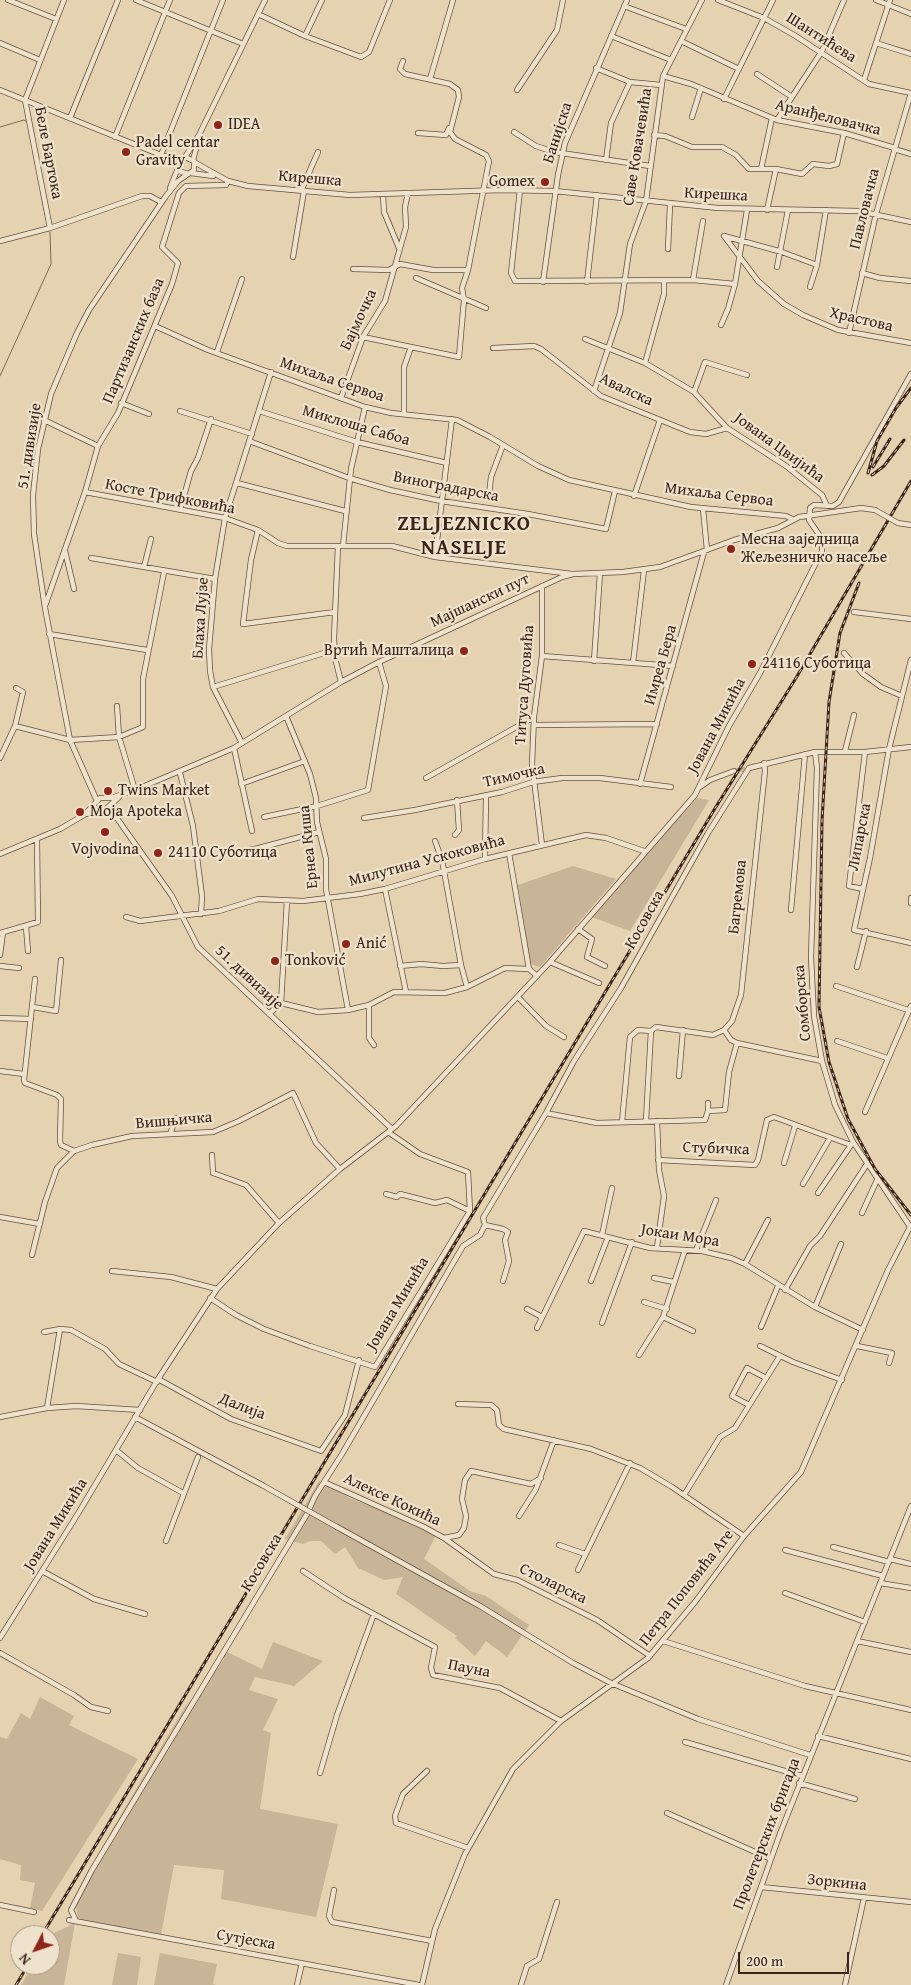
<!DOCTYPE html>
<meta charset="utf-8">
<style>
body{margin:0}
#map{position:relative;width:911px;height:1985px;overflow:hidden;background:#e5d2b0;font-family:"Gentium Book Plus",serif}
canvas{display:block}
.north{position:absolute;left:10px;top:1925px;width:50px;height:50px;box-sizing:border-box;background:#eee2cc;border:1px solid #a79684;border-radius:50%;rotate:229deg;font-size:14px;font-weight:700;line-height:20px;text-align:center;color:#3c2419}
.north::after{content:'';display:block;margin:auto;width:18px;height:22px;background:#8f2418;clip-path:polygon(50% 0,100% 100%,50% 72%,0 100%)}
.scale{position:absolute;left:738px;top:1952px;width:111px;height:22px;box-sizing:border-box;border:2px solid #3c2419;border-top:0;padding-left:6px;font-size:15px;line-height:18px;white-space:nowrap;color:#3c2419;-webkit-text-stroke:4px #eee2cc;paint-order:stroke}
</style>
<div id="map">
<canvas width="911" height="1985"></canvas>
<div class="north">N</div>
<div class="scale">200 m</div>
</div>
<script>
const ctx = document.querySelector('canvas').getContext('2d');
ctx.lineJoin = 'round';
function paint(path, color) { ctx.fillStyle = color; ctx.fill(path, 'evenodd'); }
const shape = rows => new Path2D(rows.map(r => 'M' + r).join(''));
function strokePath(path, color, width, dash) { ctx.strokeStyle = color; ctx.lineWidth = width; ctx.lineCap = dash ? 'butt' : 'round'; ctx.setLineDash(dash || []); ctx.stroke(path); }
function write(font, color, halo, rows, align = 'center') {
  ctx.font = font + ' "Gentium Book Plus",serif'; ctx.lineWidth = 4.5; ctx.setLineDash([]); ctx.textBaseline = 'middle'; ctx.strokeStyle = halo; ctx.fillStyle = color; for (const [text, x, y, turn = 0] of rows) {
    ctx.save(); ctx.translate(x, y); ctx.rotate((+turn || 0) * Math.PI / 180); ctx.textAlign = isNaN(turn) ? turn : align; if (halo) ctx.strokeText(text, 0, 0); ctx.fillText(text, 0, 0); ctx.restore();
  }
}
paint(shape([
 [697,798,709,800,630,931,589,916],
 [573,866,616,879,540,967,530,964,518,885],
 [319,1481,352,1499,402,1518,436,1535,424,1559,470,1591,486,1596,529,1625,507,1657,486,1641,475,1656,455,1638,457,1636,396,1594,403,1577,384,1580,358,1568,345,1547,335,1554,321,1541,310,1541,303,1544,285,1539],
 [273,1642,323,1661,294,1686,255,1677,249,1690,278,1699,263,1730,271,1733,260,1809,338,1824,316,1917,221,1899,224,1870,174,1865,161,1935,78,1920,76,1906,88,1875,110,1833,185,1707,224,1660,221,1649,262,1669],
 [40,1697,74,1716,69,1725,138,1759,42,1911,30,1908,35,1883,20,1880,21,1865,0,1859,0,1737,7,1739,21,1713,30,1719],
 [75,1923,64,1985,21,1985,33,1965,50,1965,50,1935],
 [118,1953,141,1957,137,1985,112,1985],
 [160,1953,217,1964,213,1984,216,1985,154,1985]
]), '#c8b496');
strokePath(shape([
 [0,127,24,120,27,122],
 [43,204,47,223],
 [0,376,51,264,50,232]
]), '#7f6955', 1);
strokePath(shape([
 [734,771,749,768]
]), '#c3af92', 4.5, [4.5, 2]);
const minor = shape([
 [8,0,56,19],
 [136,0,243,44],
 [718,0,764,18,794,35,869,84,911,93],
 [876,0,911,14],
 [624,6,686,29],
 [258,14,305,36,361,57,369,52,390,0],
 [305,36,322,0],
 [611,36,671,60],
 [681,41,739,69],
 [0,43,40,60],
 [876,43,911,54],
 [596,68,630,82,661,85],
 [757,74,792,97],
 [663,76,691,84,777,120,844,133,895,148],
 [430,79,453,0],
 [864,80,890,0],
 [0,90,161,155,178,165],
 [517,90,557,30,563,0],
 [724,99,773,0],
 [692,117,701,88],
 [70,118,118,0],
 [777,120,822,51,844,0],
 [514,132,536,146,554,152,650,166],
 [418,133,446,135,449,128],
 [654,135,665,136,692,147,722,147,736,155,749,169,776,169,802,174,813,164,829,166,837,164,844,133],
 [115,137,170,0],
 [894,149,911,154],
 [161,155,223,0],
 [165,156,180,159],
 [193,160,198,142],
 [606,160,611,123,630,82],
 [194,162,228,181,248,186,350,195,502,190,555,191,718,208,859,211,911,222],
 [761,169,772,118],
 [191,173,213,176],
 [188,174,179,171,178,162,185,157,199,135,265,0],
 [170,188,178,168],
 [520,190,511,273,515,281,693,280,735,284],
 [301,191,318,152],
 [383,195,384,212,399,248],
 [767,210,776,169],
 [50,228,25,100,64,0],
 [724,236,758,281,784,304,803,315,838,330,911,343],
 [724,236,782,252,817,265],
 [0,241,50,228,142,196,150,196,161,202],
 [668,249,670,205],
 [293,257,304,191],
 [777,267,788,210],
 [353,269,389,270,400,264,433,270,468,270],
 [862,273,880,278,911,281],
 [416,278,486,308],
 [693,280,703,221],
 [543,282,558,175,565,143,627,0],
 [587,282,597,195],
 [810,287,817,265,826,210],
 [721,325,728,309,735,284,747,210],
 [155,326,208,350,365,407,391,413,457,420,490,437,538,466,569,480,691,507,786,516,792,519],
 [849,333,876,214,911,93],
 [363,337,459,357,464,300,462,288,468,270,489,161,486,155,455,139,450,132,459,97,458,90,450,84,405,74,400,69,403,61],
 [585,339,645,363,694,392,727,428,786,466,822,495,827,506],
 [493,348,534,346,541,349,601,396,690,432,706,434,727,428],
 [217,352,242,279],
 [645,363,664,294,664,281],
 [594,391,620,313,630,244,646,201,663,76,702,0],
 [694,392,705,362,747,375],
 [341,398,363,337,385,301,406,227,405,207,408,193],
 [121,403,149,414],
 [180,411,252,434],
 [259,411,357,442,447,463],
 [404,414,404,367,411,347],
 [44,420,98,446],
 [249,441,349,478,390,490,441,501,528,514,606,529,615,491],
 [237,483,345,511],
 [85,492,225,518,258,530,278,543,287,546,392,546,435,557,572,574],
 [489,495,491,477,503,445],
 [634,496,660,420],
 [703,509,707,550],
 [180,510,191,471,198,458,211,419],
 [898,523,911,525],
 [258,530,251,560,243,624,335,612],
 [338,546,334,638,335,658,341,682],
 [343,546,351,469,365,407],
 [65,551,74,589],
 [435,557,452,419],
 [91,558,215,579],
 [144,567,151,539],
 [45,606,85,492,98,446,118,413,172,284,178,263,162,247,179,193,186,186,226,185,228,181],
 [854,612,911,619],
 [49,634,147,650],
 [844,653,863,674,881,687,902,696],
 [542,656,673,666],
 [911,660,889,749,870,858,854,930,911,943],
 [594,661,600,573],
 [633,663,644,570],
 [213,687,334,650],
 [117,706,119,737,135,790],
 [286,716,310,774,316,798,317,822,326,859,326,889,348,1010],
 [534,725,657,724],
 [15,726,23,692,16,688],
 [242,743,213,687,210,671,209,649,215,579,225,518,271,372],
 [234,748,252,831],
 [845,751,854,715],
 [815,752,817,768,811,957,814,1016,822,1061,835,1105,853,1142,911,1228],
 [0,758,15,726,70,740,119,737,143,727,143,679,164,572],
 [180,773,193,826,202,896,201,914],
 [426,778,534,717],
 [241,784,305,761],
 [640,784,704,552],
 [700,787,710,780,734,771],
 [97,801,70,740,45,608,34,534,33,495,38,449,51,394,77,333,89,310,166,196,178,181,194,170,194,161,185,157],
 [109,807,172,896,198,947,392,1129],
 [88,814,106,809,119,797],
 [264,817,317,806,368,790,386,686,379,662],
 [364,818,415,810,502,792,533,782,562,778,600,778,671,787],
 [455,835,459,830,457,800],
 [435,841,442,860,461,965,467,987],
 [542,845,532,764,534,717,542,656,542,586],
 [509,853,529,969],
 [0,854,60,829,84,815,100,798,111,798,135,790,234,748,341,682,379,662,562,577,573,574,623,572,660,567,734,540,778,528,799,517,861,508,875,510],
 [220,854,255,849,319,832],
 [485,859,486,795],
 [385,889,406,992],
 [863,889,849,886,865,752],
 [911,898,911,903],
 [791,910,805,754],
 [126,917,140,921,219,911,258,899,303,901,360,894,385,889,485,859,586,835,606,838,644,851],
 [26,927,28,951],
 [578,929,592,939,587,957,605,966],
 [0,933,38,922,37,839],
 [0,955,3,932],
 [550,962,599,983],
 [0,966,19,968],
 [400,966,421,964,443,966,461,965],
 [857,967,866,931],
 [35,979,24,1080,25,1083,57,1095,61,1099,60,1141,61,1145,74,1151],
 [836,986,908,1010],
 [518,997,546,1026,564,1037],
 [281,1003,287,901],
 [369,1005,369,1038,374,1045],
 [33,1007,56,1011,61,960],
 [269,1014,281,1003,318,1012,348,1010,369,1005,394,992,445,993,467,987,505,968,529,969,537,976],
 [0,1018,31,1019],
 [724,1030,732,1021,741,995,765,771,764,763],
 [651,1031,656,1027,713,1035,724,1030,731,1040,737,1043,822,1061],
 [837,1041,887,1058],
 [0,1071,24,1074],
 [679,1076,683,1030],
 [708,1103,708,1111],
 [865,1112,911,1006],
 [546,1113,597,1123,705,1120,708,1111,725,1110,729,1072,737,1043],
 [646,1120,651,1031],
 [657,1121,659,1170,664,1196,657,1247],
 [622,1122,630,1037,638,1030,651,1031],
 [170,1134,176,1118],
 [212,1155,213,1173,246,1185,279,1223],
 [658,1160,755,1165,758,1160,767,1120,774,1117,851,1145,853,1142],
 [784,1163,795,1126],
 [803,1184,830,1138],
 [818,1193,851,1145],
 [386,1194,397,1197,400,1194,435,1203,447,1200,470,1211],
 [862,1213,877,1180],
 [0,1217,40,1224],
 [602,1235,612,1188],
 [696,1250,716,1200],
 [32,1255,45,1202,57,1168,74,1151,92,1145,132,1136,213,1132,239,1121,293,1093,316,1143,340,1169],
 [745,1264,768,1220],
 [112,1271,171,1277,217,1289],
 [654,1278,674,1282],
 [503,1281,509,1261,505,1240,508,1232,503,1229,485,1225,483,1218,546,1113,574,1061,621,988,708,833,749,768,815,752,865,752,911,747],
 [591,1281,608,1237],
 [785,1290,810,1246,820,1236,867,1164],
 [210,1298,236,1315,264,1329,310,1346,375,1367,470,1211,468,1172,420,1154,388,1132],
 [644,1302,667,1309],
 [815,1307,841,1244],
 [527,1309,542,1317],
 [663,1317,693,1331],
 [602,1323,632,1242],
 [761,1327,778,1286],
 [537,1328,584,1231,650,1248,702,1251,731,1258,745,1264,815,1307,863,1330],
 [44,1332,60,1329,71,1330,105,1349,119,1364,157,1382],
 [760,1346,793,1362,842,1380],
 [857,1346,892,1353,889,1363],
 [639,1355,663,1317,685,1250],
 [158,1379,231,1419,321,1451,345,1415,359,1360],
 [458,1404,491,1405,497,1410,499,1425,504,1429,591,1449,640,1468,672,1487,744,1536],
 [749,1405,732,1396,747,1368,766,1378],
 [47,1408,60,1329],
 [0,1417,47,1408,76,1406,140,1410],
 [135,1417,262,1485],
 [116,1450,138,1468,183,1493],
 [324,1482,424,1527,444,1538,494,1574,517,1580,597,1620,650,1656],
 [684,1495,720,1437,735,1428,780,1356],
 [519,1516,536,1489,554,1440],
 [337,1527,480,1606,573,1663,611,1683,698,1719,810,1755],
 [444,1538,459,1535,464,1528,466,1516,462,1499,465,1480,471,1471,531,1484,541,1478],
 [166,1541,198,1457],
 [559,1545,585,1554],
 [833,1547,889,1562],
 [785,1550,883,1576],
 [890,1559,911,1564],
 [578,1570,630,1463],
 [42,1571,94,1599,145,1614],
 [303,1571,344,1598,435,1647,431,1668,433,1675,500,1688,561,1721],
 [880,1583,911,1588],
 [785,1593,865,1622],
 [0,1638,79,1512,158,1379,217,1289,279,1223,340,1169,396,1126,550,962,695,795,729,726,760,673,822,551,822,539,809,520,810,508,814,505,833,506,839,502,911,374],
 [663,1641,805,1686,911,1710],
 [857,1641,911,1652],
 [0,1653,74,1695,91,1707,108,1711],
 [818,1736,911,1759],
 [685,1742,802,1776],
 [427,1771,403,1794,395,1816,396,1823,468,1848],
 [320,1773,337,1715,374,1614],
 [799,1783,855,1799],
 [667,1813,771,1859],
 [761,1887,911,1902],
 [334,1890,329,1916,332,1922,432,1941],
 [0,1905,34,1912],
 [69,1920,419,1985],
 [76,1921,71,1910,92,1870,307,1514,315,1496,342,1454,463,1246,480,1235,485,1225],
 [297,1985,302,1963],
 [422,1985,435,1929,465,1854,513,1769,561,1721,648,1658,695,1602,744,1536,801,1472,888,1270,910,1227],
 [521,1985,527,1966,539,1959,557,1902],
 [726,1985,781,1831,911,1506],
 [845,1985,864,1898]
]);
strokePath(minor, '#66503f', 6);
strokePath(minor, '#eee2cc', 4.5);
const rail = shape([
 [873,467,890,439],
 [868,473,877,441,896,408,911,388],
 [872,475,884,466,904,440],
 [859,583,840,633,829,702,822,821,819,1007,829,1062,848,1119,875,1169,911,1215],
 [42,1935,714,810,796,678,911,481],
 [16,1985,28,1965]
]);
strokePath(rail, '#3c2419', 3);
strokePath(rail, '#eee2cc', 1, [4]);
const minorBridge = shape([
 [875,510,898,523],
 [262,1485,337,1527]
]);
strokePath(minorBridge, '#66503f', 6, []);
strokePath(minorBridge, '#eee2cc', 4.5);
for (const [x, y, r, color] of [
 [218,125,5,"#8f2418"],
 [126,152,5,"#8f2418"],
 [545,182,5,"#8f2418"],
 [731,549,5,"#8f2418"],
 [464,651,5,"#8f2418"],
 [752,664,5,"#8f2418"],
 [108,791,5,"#8f2418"],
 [80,812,5,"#8f2418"],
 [105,832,5,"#8f2418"],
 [158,853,5,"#8f2418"],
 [346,944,5,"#8f2418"],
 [275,961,5,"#8f2418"]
]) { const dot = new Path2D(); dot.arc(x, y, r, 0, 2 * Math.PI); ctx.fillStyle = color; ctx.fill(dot); strokePath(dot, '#eee2cc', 2); }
write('16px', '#3c2419', '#eee2cc', [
 ["Шантићева",821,38,32],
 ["Аранђеловачка",828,118,14],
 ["Банијска",558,133,-72],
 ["Саве Ковачевића",638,147,-81],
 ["Беле Бартока",48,153,79],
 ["Кирешка",310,179,5],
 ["Кирешка",716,195,3],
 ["Павловачка",865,209,-76],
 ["Бајмочка",359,320,-65],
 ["Храстова",861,320,13],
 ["Партизанских база",134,341,-67],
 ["Михаља Сервоа",332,380,19],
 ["Авалска",626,390,25],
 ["Миклоша Сабоа",356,426,16],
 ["51. дивизије",30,446,-81],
 ["Јована Цвијића",779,448,36],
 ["Виноградарска",446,487,11],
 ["Михаља Сервоа",719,495,7],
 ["Косте Трифковића",170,497,11],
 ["Мајшански пут",480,601,-25],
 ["Блаха Лујзе",201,618,-86],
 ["Имреа Бера",661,665,-74],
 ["Титуса Дуговића",525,685,-86],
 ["Јована Микића",717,726,-62],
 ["Тимочка",514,776,-13],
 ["Липарска",860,837,-79],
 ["Ернеа Киша",309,847,-96],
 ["Милутина Ускоковића",427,861,-15],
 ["Багремова",738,897,-84],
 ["Косовска",645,920,-61],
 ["51. дивизије",249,978,43],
 ["Сомборска",803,1003,-95],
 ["Вишњичка",174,1121,-5],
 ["Стубичка",716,1149,2],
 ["Јокаи Мора",680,1236,9],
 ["Јована Микића",398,1304,-59],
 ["Далија",242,1407,21],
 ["Алексе Кокића",392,1500,25],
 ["Јована Микића",56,1525,-58],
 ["Косовска",262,1563,-59],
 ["Столарска",553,1584,26],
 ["Петра Поповића Аге",687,1588,-52],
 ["Пауна",469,1669,11],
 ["Пролетерских бригада",767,1834,-69],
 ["Зоркина",837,1883,6],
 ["Сутјеска",246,1940,10]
]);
write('16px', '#3c2419', '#eee2cc', [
 ["IDEA",228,125],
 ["Padel centar",136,143],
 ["Gravity",136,161],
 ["Gomex",535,182,"right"],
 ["Месна заједница",741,540],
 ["Жељезничко насеље",741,558],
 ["Вртић Машталица",454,651,"right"],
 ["24116 Суботица",762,664],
 ["Twins Market",118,791],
 ["Moja Apoteka",90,812],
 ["Vojvodina",105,850,"center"],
 ["24110 Суботица",168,853],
 ["Anić",356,944],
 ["Tonković",285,961]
], 'left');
ctx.letterSpacing = '1px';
write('bold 21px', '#3c2419', '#eee2cc', [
 ["ZELJEZNICKO",464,525],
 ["NASELJE",464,549]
]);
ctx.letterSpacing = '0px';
</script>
